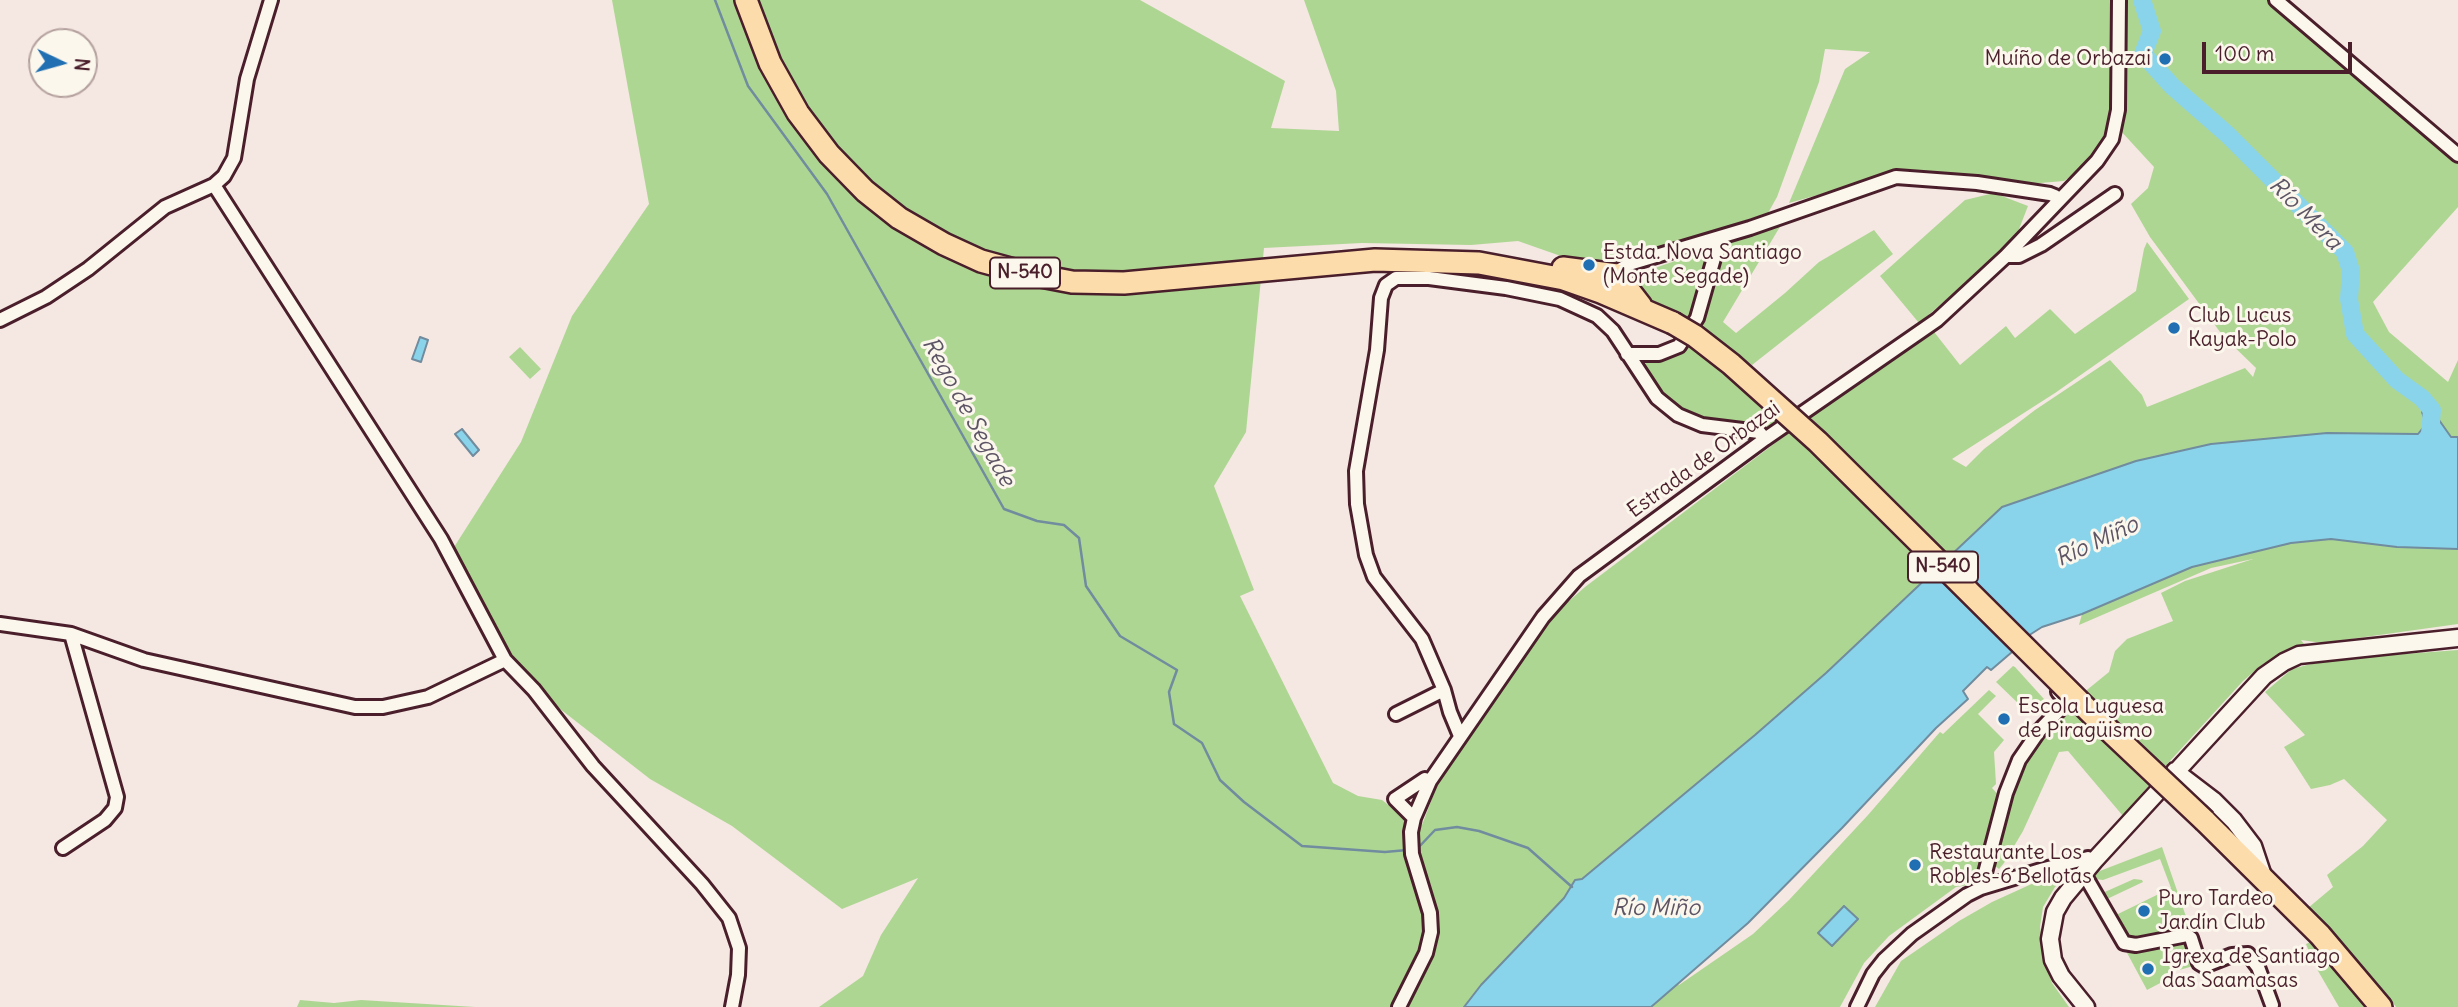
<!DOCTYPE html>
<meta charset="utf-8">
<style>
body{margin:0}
#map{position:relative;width:2458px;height:1007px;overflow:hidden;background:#f5e7e2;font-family:Delius,sans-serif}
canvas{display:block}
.north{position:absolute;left:28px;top:28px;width:70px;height:70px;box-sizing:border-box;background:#fbf7ec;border:2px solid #b4a19f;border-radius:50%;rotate:95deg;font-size:19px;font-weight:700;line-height:28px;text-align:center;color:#4a1f2b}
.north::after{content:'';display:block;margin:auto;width:24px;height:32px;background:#1f6fb2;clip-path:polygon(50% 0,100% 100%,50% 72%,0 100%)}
.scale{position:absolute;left:2202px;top:42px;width:150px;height:32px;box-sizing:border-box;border:4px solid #4a1f2b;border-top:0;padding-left:9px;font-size:21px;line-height:24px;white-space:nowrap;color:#4a1f2b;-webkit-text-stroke:5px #fbf7ec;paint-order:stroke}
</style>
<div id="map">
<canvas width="2458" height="1007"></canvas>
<div class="north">N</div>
<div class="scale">100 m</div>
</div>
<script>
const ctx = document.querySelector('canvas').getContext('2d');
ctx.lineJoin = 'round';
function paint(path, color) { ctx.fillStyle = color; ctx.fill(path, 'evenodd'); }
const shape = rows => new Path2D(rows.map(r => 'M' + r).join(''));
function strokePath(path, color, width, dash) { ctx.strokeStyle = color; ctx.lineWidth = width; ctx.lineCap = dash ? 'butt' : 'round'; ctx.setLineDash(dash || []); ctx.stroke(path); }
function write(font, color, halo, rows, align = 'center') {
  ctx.font = font + ' Delius,sans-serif'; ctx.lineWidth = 6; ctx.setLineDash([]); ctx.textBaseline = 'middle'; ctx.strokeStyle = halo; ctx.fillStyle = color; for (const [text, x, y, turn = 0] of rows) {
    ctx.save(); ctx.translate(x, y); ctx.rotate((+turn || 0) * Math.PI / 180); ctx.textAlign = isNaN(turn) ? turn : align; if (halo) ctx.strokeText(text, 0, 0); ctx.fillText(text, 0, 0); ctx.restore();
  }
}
paint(shape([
 [612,0,1140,0,1285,81,1271,128,1339,131,1336,91,1304,0,2111,0,2114,97,2106,139,2089,162,2064,181,2028,184,1897,169,1850,186,1789,203,1845,69,1870,52,1825,49,1819,82,1777,197,1768,213,1608,265,1575,261,1518,241,1471,245,1362,243,1264,248,1246,432,1214,486,1254,590,1240,596,1333,783,1358,796,1382,800,1409,821,1407,833,1422,825,1439,780,1553,615,1585,587,1795,428,1876,507,1889,496,1810,417,1931,328,1960,365,2006,326,2015,338,2050,309,2075,334,2136,291,2144,249,2147,242,2189,299,2055,393,1952,459,1966,467,1984,449,2035,410,2110,360,2142,395,2147,407,2245,368,2253,377,2256,368,2223,336,2150,237,2131,204,2148,188,2154,167,2119,129,2127,103,2125,0,2270,0,2458,162,2458,207,2373,302,2389,332,2448,382,2458,360,2458,437,2451,437,2432,410,2423,412,2426,424,2419,434,2327,433,2211,444,2136,461,2002,507,1826,673,1755,735,1582,879,1575,880,1564,898,1481,985,1464,1007,1403,1007,1437,934,1435,902,1425,875,1414,882,1426,920,1426,941,1393,1007,819,1007,863,976,881,935,918,878,842,909,732,826,650,779,528,684,449,555,521,442,572,316,649,204],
 [1994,193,2028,206,2014,242,1919,323,1880,276,1965,200],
 [1781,225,1723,322,1736,333,1785,293,1819,262,1874,230,1893,254,1752,365,1713,338,1641,295,1631,276],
 [1685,344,1715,363,1784,420,1770,426,1755,428,1699,420,1671,405,1646,375,1643,366,1647,362,1668,356],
 [520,347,541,369,530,379,509,357],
 [2331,539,2397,547,2458,549,2458,624,2322,643,2301,640,2304,644,2263,664,2243,681,2169,762,2123,816,2068,751,2059,752,2023,831,2004,863,1999,869,1994,865,2021,769,2030,751,2077,698,2109,672,2115,651,2127,639,2173,621,2161,593,2185,581,2253,559,2211,568,2079,625,2082,614,2192,567,2291,543],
 [2458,650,2458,1007,2396,1007,2385,992,2308,908,2333,887,2327,875,2363,846,2387,820,2344,779,2330,785,2311,789,2284,747,2305,735,2265,692,2292,669,2307,665,2338,659],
 [2013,666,2015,667,2044,699,2032,711,2025,704,2022,707,1996,682],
 [1989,690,1996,696,1978,714,2004,740,1994,752,1996,784,1992,788,2002,799,1975,884,1956,887,1889,936,1864,963,1840,1007,1651,1007,1677,983,1679,985,1753,934,1789,900,1868,815,1940,732,1943,734],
 [2162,847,2192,934,2131,942,2098,895,2134,879,2142,880,2143,882,2107,899,2118,914,2171,888,2160,859,2103,880,2095,879,2092,874],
 [2074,868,2075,870,2055,887,2043,907,2040,927,2045,963,2052,983,2069,1007,1875,1007,1901,961,1959,921,1992,902,2058,872],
 [2184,937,2197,965,2172,972,2164,981,2147,990,2126,951],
 [2313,941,2348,982,2365,1007,2339,1007,2314,964,2306,944],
 [300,1000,334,1003,361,1000,475,1007,297,1007]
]), '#aed693');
const water = shape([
 [420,337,428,340,421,362,412,359,420,337],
 [2432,410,2451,437,2458,437,2458,549,2397,547,2331,539,2291,543,2192,567,2082,614,2042,627,2020,641,2012,652,1991,670,1987,667,1963,691,1968,699,1936,728,1842,828,1748,923,1651,1007,1464,1007,1481,985,1564,898,1575,880,1582,879,1755,735,1826,673,2002,507,2136,461,2211,444,2327,433,2418,434,2426,424,2422,412,2432,410],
 [462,429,479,450,473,456,455,434,462,429],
 [1844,906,1858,919,1832,946,1818,933,1844,906]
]);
paint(water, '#8ad4eb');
strokePath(water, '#708c9e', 2);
strokePath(shape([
 [715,0,748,86,827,194,1004,509,1037,521,1064,525,1079,538,1086,586,1120,636,1177,670,1169,692,1174,724,1202,743,1220,780,1244,802,1302,846,1385,852,1407,850],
 [1417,849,1435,830,1457,827,1479,831,1528,848,1572,887]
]), '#708c9e', 2.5);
strokePath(shape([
 [2142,0,2152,31,2143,54,2172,86,2228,135,2345,252,2351,271,2349,299,2355,334,2397,380,2422,398,2432,410,2430,434]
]), '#8ad4eb', 18);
const minor = shape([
 [2276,0,2458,155],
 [214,185,441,539,505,660,534,690,593,766,702,884,729,918,739,948,738,975,732,1007],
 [2006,256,2019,256,2041,245,2115,194],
 [1617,275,1621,269,1629,264,1750,228,1896,177,1977,183,2050,194,2055,196,2058,201],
 [0,320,46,297,88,269,165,207,214,185,224,176,234,158,247,79,271,0],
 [1627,354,1659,354,1679,346,1697,318,1720,237],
 [0,624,71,634,144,660,355,707,383,707,428,697,505,660],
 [1396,714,1444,690],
 [1460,736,1450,712,1444,690,1422,639,1374,577,1366,555,1357,504,1356,471,1377,350,1381,298,1386,285,1396,278,1429,278,1506,288,1560,299,1597,316,1613,331,1657,398,1678,415,1702,425,1759,432,1765,439],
 [1414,818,1395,799,1425,779,1430,781],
 [63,848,105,820,115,808,117,797,71,634],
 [2084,874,2124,943,2136,945,2187,935,2191,938,2199,963,2204,966,2232,955,2248,954,2258,967,2272,1005],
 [1981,888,2006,793,2019,760,2039,731,2067,702,2058,692],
 [1399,1007,1426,953,1431,932,1430,913,1412,854,1411,832,1414,818,1430,781,1543,617,1579,576,1765,439,1937,320,2006,256,2097,161,2112,139,2118,110,2119,0],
 [1857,1007,1873,974,1884,960,1912,934,1967,895,1981,888,2044,869,2088,858,2094,861]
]);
const tertiary = shape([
 [2175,771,2213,800,2234,821,2253,846,2263,876],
 [2086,1007,2061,976,2053,960,2050,939,2055,912,2063,898,2094,861,2264,676,2284,662,2299,655,2458,638]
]);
const trunk = shape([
 [746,0,770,63,798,113,829,154,865,191,899,218,944,244,981,261,1025,273,1072,282,1124,283,1375,260,1479,263,1564,279,1601,292,1673,323],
 [1563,268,1617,275,1641,306],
 [2205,821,2320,935,2381,1007]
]);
strokePath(minor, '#4a1f2b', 18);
strokePath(tertiary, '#4a1f2b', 21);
strokePath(trunk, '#4a1f2b', 26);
strokePath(minor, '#fbf7ec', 12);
strokePath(tertiary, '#fbf7ec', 16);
strokePath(trunk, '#fddcac', 21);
const trunkBridge = shape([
 [1673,323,1695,336,1731,364,1818,442,2097,719,2205,821]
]);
strokePath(trunkBridge, '#4a1f2b', 26, []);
strokePath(trunkBridge, '#fddcac', 21);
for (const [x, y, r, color] of [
 [2165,59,7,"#1f6fb2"],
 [1589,265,7,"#1f6fb2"],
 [2174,328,7,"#1f6fb2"],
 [2004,719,7,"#1f6fb2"],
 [1915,865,7,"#1f6fb2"],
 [2144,911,7,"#1f6fb2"],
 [2148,969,7,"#1f6fb2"]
]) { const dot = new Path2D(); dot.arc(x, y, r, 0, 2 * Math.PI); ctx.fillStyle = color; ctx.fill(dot); strokePath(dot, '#fbf7ec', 2.5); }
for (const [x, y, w] of [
 [1025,273,70],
 [1943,567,70]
]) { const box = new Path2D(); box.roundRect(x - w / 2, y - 15.5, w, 31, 5); ctx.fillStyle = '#fbf7ec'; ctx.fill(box); strokePath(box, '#4a1f2b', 2); }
write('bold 19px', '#4a1f2b', null, [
 ["N-540",1025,273],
 ["N-540",1943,567]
]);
write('21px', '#4a1f2b', '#fbf7ec', [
 ["Muíño de Orbazai",2151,59,"right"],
 ["Estda. Nova Santiago",1603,253],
 ["(Monte Segade)",1603,277],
 ["Club Lucus",2188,316],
 ["Kayak-Polo",2188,340],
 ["Escola Luguesa",2018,707],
 ["de Piragüismo",2018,731],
 ["Restaurante Los",1929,853],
 ["Robles-6 Bellotas",1929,877],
 ["Puro Tardeo",2158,899],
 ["Jardín Club",2158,923],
 ["Igrexa de Santiago",2162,957],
 ["das Saamasas",2162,981]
], 'left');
write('21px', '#4a1f2b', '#fbf7ec', [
 ["Estrada de Orbazai",1704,460,-36]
]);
write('italic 23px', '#5d5565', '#fbf7ec', [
 ["Río Mera",2305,214,45],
 ["Rego de Segade",968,412,61],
 ["Río Miño",2097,542,-25],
 ["Río Miño",1656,908]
]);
</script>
